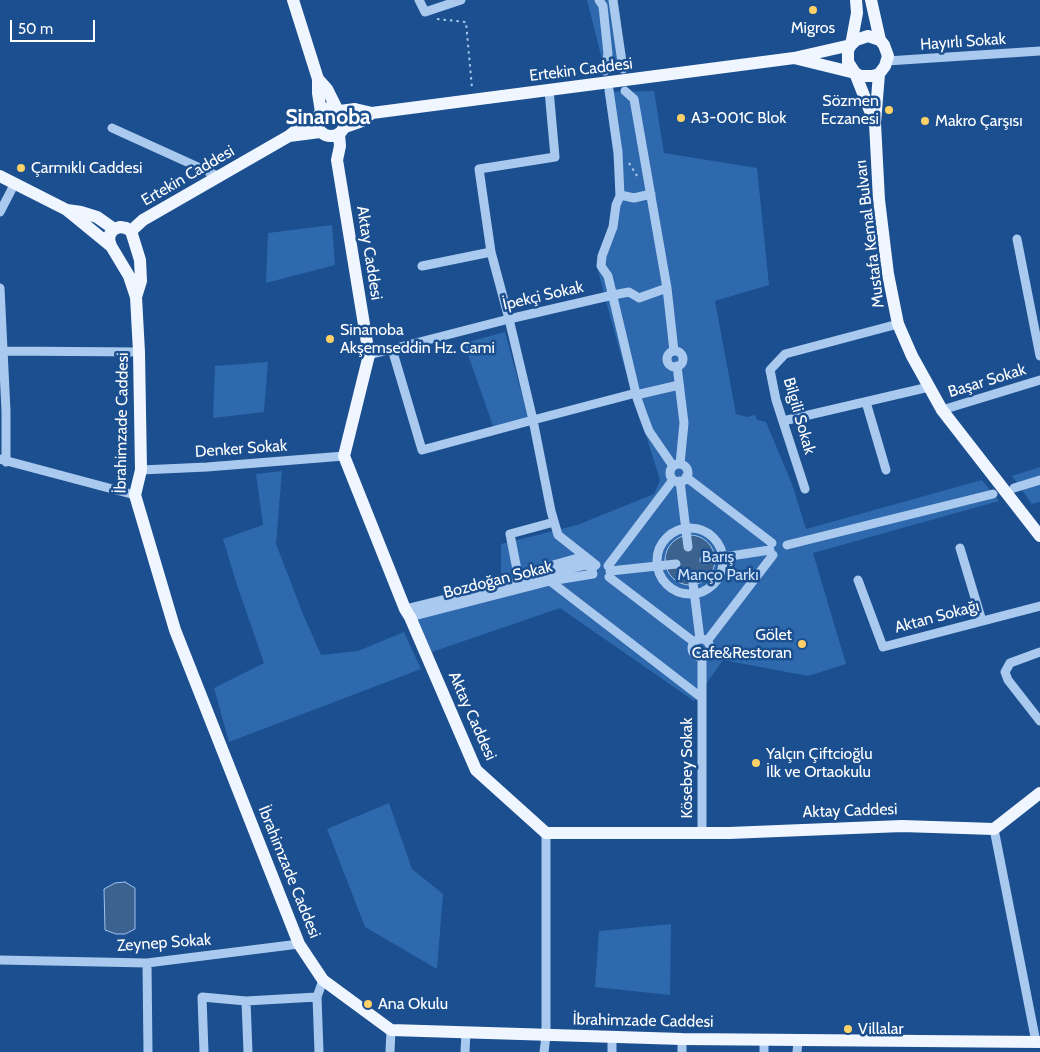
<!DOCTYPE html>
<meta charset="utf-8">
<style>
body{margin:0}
#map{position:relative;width:1040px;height:1052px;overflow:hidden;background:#1b4f8f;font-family:Cabin,sans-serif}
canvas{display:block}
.scale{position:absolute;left:10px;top:20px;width:85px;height:22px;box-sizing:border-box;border:2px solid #fff;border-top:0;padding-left:6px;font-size:15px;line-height:18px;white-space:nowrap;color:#fff;-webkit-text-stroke:4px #1b4f8f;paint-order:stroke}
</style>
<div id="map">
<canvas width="1040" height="1052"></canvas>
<div class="scale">50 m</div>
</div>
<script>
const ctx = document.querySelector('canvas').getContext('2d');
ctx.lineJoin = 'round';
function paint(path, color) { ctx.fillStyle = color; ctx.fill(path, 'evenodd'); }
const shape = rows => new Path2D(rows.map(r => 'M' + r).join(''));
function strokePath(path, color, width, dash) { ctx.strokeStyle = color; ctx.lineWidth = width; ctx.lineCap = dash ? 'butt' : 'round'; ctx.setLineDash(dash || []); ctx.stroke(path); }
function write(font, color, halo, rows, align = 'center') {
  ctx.font = font + ' Cabin,sans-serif'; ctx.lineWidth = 5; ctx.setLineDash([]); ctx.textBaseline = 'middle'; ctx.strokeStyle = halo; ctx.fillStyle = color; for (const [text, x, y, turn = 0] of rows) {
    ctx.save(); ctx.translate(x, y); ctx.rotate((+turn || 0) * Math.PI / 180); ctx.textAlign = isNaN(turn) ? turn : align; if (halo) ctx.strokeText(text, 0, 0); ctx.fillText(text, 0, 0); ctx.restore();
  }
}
paint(shape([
 [587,0,614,0,629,71,605,71],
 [654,91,664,153,757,168,769,285,715,301,736,414,747,417,755,415,757,420,766,422,792,484,806,529,982,480,999,501,813,553,846,664,808,676,723,660,694,701,560,608,432,652,409,604,501,579,501,544,577,525,654,494,660,480,621,356,598,271,619,200,605,92],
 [332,225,335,265,266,283,268,233],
 [505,332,529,421,493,426,464,343],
 [268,362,264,412,213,418,215,366],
 [1040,467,1040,502,1032,504,1012,476],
 [282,471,276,544,303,614,321,655,358,651,404,632,421,669,229,742,214,688,264,663,237,585,223,539,263,525,256,474],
 [389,803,412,869,443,894,437,969,365,927,327,829],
 [671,924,670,995,595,987,599,931]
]), '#2e69ad');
const water = shape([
 '665 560a25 25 0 1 1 50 0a25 25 0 1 1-50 0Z',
 [125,882,135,888,135,929,125,934,116,934,105,930,104,889,115,883,125,882]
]);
paint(water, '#3c6290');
strokePath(water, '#9cc4f0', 1);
strokePath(shape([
 [437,19,466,22,472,88],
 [629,163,637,176],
 '654 561a36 36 0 1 1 72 0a36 36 0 1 1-72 0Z'
]), '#a9c9ee', 2, [2.5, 4]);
strokePath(shape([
 [419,0,425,12,461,0],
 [599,0,603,6,608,54,605,71],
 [613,0,623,69],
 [887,61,1040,51],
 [609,90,618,152,620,196,616,205,613,227,602,256,601,266,608,276,637,398,643,415,649,431,673,466],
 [625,91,634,99,667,288,674,351],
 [112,128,220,177],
 [620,195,634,198,651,194],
 [0,212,15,183],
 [1017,239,1040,356],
 [491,252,479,169,555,157,549,90],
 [422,266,491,252,509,319,533,420,636,393],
 [0,288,6,411,6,462],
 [392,349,422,450,533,420,551,511,558,535,596,565],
 [3,351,139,352],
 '667 359a8 8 0 1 1 16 0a8 8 0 1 1-16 0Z',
 [369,355,509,319,613,295,629,292,639,298,667,288],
 [677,366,684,423,680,464],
 [636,395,679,385],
 [866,402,886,470],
 [942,410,1040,380],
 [783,421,929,387],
 [0,459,135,495],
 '670 473a9 9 0 1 1 18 0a9 9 0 1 1-18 0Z',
 [141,470,207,467,344,456],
 [686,477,772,543],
 [680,481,688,547],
 [1014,488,1040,480],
 [805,489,776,400,770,370,785,354,898,324],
 [554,522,510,534,518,575,585,556],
 '657 561a33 33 0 1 1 66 0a33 33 0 1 1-66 0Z',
 [787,545,993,494],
 [960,548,982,621],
 [704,560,770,550],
 [608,566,673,480],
 [610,571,676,564],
 [692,575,700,639],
 [609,577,694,642],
 [858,580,883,647,1040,606],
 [550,581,702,698],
 [405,609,586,565,593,568],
 [410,617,550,581,593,574],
 '692 648a9 9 0 1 1 18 0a9 9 0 1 1-18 0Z',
 [707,641,773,555],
 [1040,652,1010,663,1005,672,1008,680,1040,721],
 [702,657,702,832],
 [994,829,1036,1042],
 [0,960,147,963,299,944],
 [147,963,148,1052],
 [246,1001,248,1052],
 [204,1052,202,997,246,1001,317,997],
 [319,1052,317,997,323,980],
 [390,1052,391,1030],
 [465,1052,466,1032],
 [544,1052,546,1036,546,833],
 [612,1052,612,1036],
 [682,1052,682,1039],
 [764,1052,764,1040],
 [797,1052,798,1041]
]), '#a9c9ee', 9);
strokePath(shape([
 [293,0,318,79,318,93,321,112],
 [856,0,857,13,851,45,848,50,848,62,855,73,874,121],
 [871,0,880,40],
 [868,36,880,40,884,45,888,56,885,66,879,74,873,76,860,76,855,73,794,58,851,45,856,40,868,36],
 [879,74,875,123,879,200,888,274,898,324,912,356,942,410,1040,536],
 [318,79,327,89,337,109],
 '317 122a14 14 0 1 1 28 0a14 14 0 1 1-28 0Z',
 [340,111,355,109,372,113,794,58],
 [345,127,362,121,372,113],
 [339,134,340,146,337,160,369,355,344,456,405,609,410,617,476,770,546,833,729,833,902,826,994,829,1040,793],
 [289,136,320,132],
 [0,176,67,210,111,246,129,276,136,297,139,352,141,470,135,495,175,630,299,944,323,980,391,1030,682,1039,1040,1042],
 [67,210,81,212,97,217,114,229],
 [131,231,143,220,289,136,299,128,318,116],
 [111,246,109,240,110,234,114,229,120,227,126,228,131,231,140,260,141,281,136,297]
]), '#f0f6ff', 12);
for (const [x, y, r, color] of [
 [813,10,5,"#ffd166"],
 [889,110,5,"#ffd166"],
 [681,118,5,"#ffd166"],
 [925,121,5,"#ffd166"],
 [21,168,5,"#ffd166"],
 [330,339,5,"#ffd166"],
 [802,644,5,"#ffd166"],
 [756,763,5,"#ffd166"],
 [368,1004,5,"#ffd166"],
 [848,1029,5,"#ffd166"]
]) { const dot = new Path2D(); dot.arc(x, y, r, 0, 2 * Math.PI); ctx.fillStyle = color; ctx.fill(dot); strokePath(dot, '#1b4f8f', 2); }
write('16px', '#fff', '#1b4f8f', [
 ["Migros",813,28,"center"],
 ["Sözmen",879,101,"right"],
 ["Eczanesi",879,119,"right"],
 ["A3-001C Blok",691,118],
 ["Makro Çarşısı",935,121],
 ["Çarmıklı Caddesi",31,168],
 ["Sinanoba",340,330],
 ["Akşemseddin Hz. Cami",340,348],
 ["Gölet",792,635,"right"],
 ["Cafe&Restoran",792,653,"right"],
 ["Yalçın Çiftcioğlu",766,754],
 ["İlk ve Ortaokulu",766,772],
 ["Ana Okulu",378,1004],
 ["Villalar",858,1029]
], 'left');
write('16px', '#fff', '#1b4f8f', [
 ["Hayırlı Sokak",963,42,-4],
 ["Ertekin Caddesi",581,70,-7],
 ["Ertekin Caddesi",188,176,-30],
 ["Mustafa Kemal Bulvarı",870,234,-97],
 ["Aktay Caddesi",369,253,81],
 ["İpekçi Sokak",543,296,-13],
 ["Başar Sokak",987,381,-17],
 ["Bilgili Sokak",799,416,74],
 ["İbrahimzade Caddesi",122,423,-89],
 ["Denker Sokak",241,449,-4],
 ["Bozdoğan Sokak",498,580,-14],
 ["Aktan Sokağı",937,617,-15],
 ["Aktay Caddesi",472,716,66],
 ["Kösebey Sokak",687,768,-90],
 ["Aktay Caddesi",850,811,-2],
 ["İbrahimzade Caddesi",289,872,68],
 ["Zeynep Sokak",164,943,-4],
 ["İbrahimzade Caddesi",643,1021,1]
]);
write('16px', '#cfe3fa', '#1b4f8f', [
 ["Barış",718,557],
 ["Manço Parkı",718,575]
]);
write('bold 21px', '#fff', '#1b4f8f', [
 ["Sinanoba",328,118]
]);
</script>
